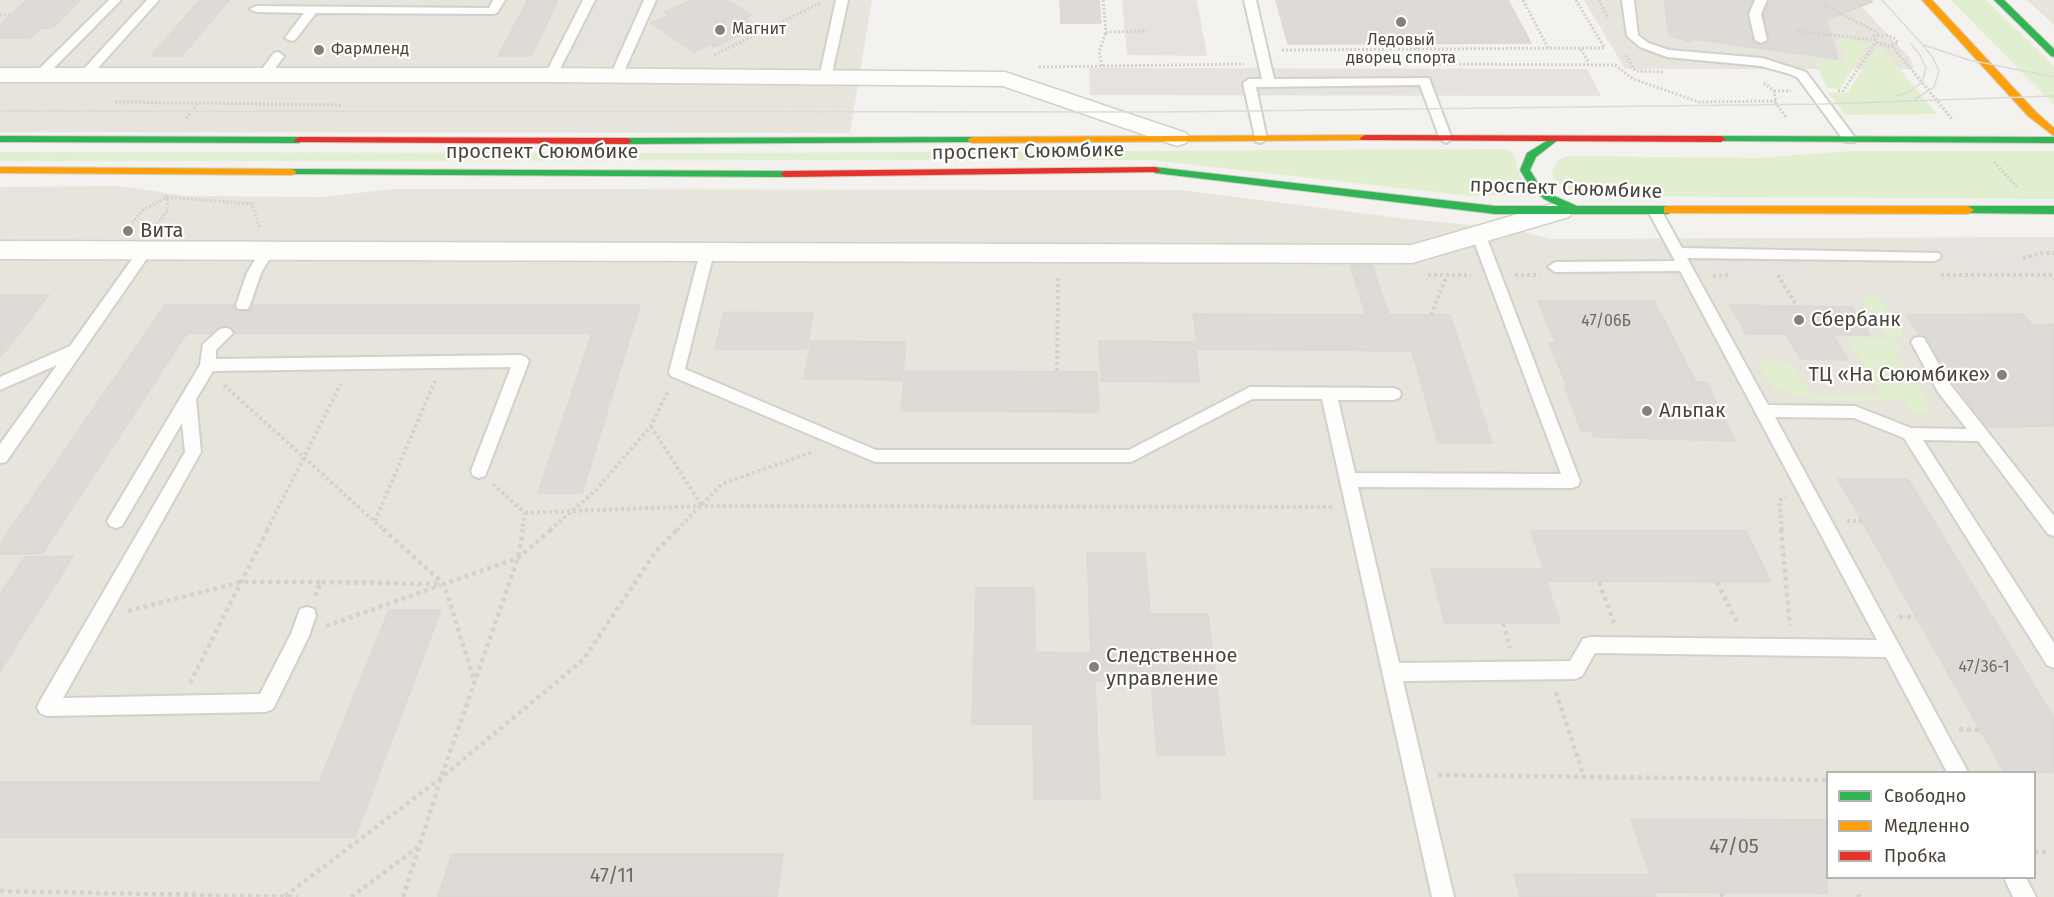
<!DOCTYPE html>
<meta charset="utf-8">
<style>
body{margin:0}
#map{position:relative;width:2054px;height:897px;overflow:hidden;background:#f4f2ee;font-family:"Fira Sans",sans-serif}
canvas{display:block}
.legend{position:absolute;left:1826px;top:771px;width:210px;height:108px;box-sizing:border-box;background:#fff;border:2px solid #b7b4b0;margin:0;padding:8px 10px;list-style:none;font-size:18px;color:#4b4439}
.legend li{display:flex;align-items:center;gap:12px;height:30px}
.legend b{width:30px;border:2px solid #b7b4b0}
</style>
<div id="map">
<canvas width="2054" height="897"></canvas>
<ul class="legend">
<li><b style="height:8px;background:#30b455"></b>Свободно</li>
<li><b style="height:8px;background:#ff9f0a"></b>Медленно</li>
<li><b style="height:8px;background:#e5322d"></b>Пробка</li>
</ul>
</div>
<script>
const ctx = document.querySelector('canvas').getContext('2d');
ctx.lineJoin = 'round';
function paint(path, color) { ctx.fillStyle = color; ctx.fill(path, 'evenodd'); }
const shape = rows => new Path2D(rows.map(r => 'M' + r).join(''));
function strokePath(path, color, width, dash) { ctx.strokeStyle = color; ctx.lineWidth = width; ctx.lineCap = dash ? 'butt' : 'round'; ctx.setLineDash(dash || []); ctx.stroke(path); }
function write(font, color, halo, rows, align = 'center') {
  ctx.font = font + ' "Fira Sans",sans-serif'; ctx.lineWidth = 4.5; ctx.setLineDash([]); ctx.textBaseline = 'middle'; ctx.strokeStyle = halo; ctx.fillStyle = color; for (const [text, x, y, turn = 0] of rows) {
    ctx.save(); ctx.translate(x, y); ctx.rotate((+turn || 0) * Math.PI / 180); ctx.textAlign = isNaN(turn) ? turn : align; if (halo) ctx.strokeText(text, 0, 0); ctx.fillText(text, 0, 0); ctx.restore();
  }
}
paint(shape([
 [0,0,872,0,850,133,0,132],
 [1584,0,1855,0,1910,58,1914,69,1625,69],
 [2027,0,2054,0,2054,25],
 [117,186,187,196,323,197,393,189,1181,190,1407,219,1513,229,1550,239,2054,237,2054,897,0,897,0,187],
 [1828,772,2034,772,2034,878,1828,878]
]), '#e7e4dc');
paint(shape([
 [1951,0,1986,0,2054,66,2054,105],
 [1837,37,1869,43,1840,89,1827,88,1814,59,1846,62],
 [1878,46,1882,48,1937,114,1846,115,1828,93,1847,93],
 [1505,149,1512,152,1516,160,1517,168,1528,194,1470,196,1151,160,0,161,0,152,717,153],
 [1851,151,2054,151,2054,199,1584,196,1559,184,1553,177,1552,170,1559,160,1567,156,1756,158],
 [1861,296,1878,297,1905,336,1893,337,1901,350,1895,352,1926,397,1928,414,1914,414,1903,401,1816,401,1773,388,1760,367,1763,361,1781,361,1793,367,1812,395,1882,394,1845,337,1887,338]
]), '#e1eecf');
paint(shape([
 [595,0,643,0,617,59,566,58],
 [1122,0,1197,0,1207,56,1127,55],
 [1089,68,1587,69,1601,96,1090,95],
 [1922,241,1989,241,1999,253,2042,253,2054,267,2054,273,1976,273,1967,262,1938,262],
 [1712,260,1799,261,1807,273,1719,272]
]), '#e6e3df');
const building = shape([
 [27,0,81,0,53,28,41,28,30,38,0,38,0,25,27,0],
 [200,0,229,0,182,56,151,56,200,0],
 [528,0,558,0,531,56,498,56,528,0],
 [692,0,727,0,751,15,745,18,753,24,739,31,743,33,714,47,710,44,694,52,651,23,669,15,664,12,692,0],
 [1060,0,1099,0,1101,23,1061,23,1060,0],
 [1276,0,1508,0,1531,43,1288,44,1276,0],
 [1664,0,1753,0,1747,15,1753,40,1760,45,1769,41,1763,14,1769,0,1872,0,1872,2,1826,20,1838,59,1693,39,1690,42,1669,35,1664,0],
 [1350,265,1372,265,1389,315,1450,315,1492,443,1438,443,1412,351,1198,349,1193,314,1366,315,1350,265],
 [0,295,49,295,0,358,0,295],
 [1538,301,1654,301,1696,382,1707,382,1735,441,1594,437,1592,431,1581,431,1565,386,1567,386,1549,343,1556,343,1538,301],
 [165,305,234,305,238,311,248,311,253,305,640,305,582,493,538,493,592,333,235,333,232,328,225,326,212,333,187,333,42,554,0,554,0,544,165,305],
 [1730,305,1852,307,1870,335,1833,335,1848,360,1800,359,1786,334,1746,334,1730,305],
 [724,312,813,313,807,349,715,349,724,312],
 [2024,314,2032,325,2054,324,2054,426,1987,427,1941,364,1926,337,1920,335,1906,315,2024,314],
 [811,341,906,342,902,380,804,379,811,341],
 [1099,341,1195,342,1199,382,1101,381,1099,341],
 [905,371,1097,372,1099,412,901,411,905,371],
 [1838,479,1908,479,2054,718,2054,772,2004,772,1838,479],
 [1531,531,1746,531,1771,582,1548,581,1531,531],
 [1087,553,1145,553,1150,614,1208,614,1225,755,1157,755,1151,680,1095,681,1100,799,1034,799,1033,724,972,724,976,588,1034,588,1035,652,1091,653,1087,553],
 [73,556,55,585,0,671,0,594,25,557,73,556],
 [1431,569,1542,569,1560,623,1445,623,1431,569],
 [389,610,441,610,355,837,0,837,0,782,319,782,389,610],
 [1631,819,1827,820,1827,893,1656,892,1631,819],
 [452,854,783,854,777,897,438,897,452,854],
 [1514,874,1648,875,1656,897,1520,897,1514,874]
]);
paint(building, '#dedbd6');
strokePath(building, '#dcd9d4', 1.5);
const lane = shape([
 [109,0,121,0,44,78,36,78,36,72,109,0],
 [147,0,159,0,89,78,81,78,81,72,147,0],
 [493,0,505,0,497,13,493,14,316,13,295,40,291,41,285,38,304,13,256,12,250,9,256,6,489,8,493,0],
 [583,0,595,0,557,75,551,79,547,78,545,75,583,0],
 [644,0,656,0,622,76,616,80,612,79,610,76,644,0],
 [836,0,848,0,831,78,825,82,819,78,836,0],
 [1244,0,1256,0,1274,79,1429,78,1452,139,1446,143,1440,139,1420,85,1256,87,1267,139,1261,143,1256,142,1243,83,1249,79,1262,79,1244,0],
 [1622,0,1634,0,1638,35,1648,43,1669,50,1762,58,1806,72,1856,139,1855,142,1845,142,1798,78,1790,74,1761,66,1667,57,1640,47,1627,36,1622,0],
 [1755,0,1767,0,1761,14,1767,40,1761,43,1755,40,1749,14,1755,0],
 [278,52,284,56,282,59,267,79,259,79,259,73,274,53,278,52],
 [1655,207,1660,208,1682,248,1939,253,1941,256,1939,259,1934,261,1687,258,1768,405,1855,406,1911,428,1967,429,1938,392,1911,342,1914,338,1919,337,1924,338,1950,384,2054,516,2054,536,2048,534,1978,441,1923,440,2054,643,2054,668,2047,665,1904,438,1854,418,1775,417,1968,772,1947,772,1886,657,1595,653,1582,676,1575,679,1403,681,1454,897,1432,897,1322,399,1252,399,1131,462,875,462,671,376,669,372,700,252,707,247,714,252,685,369,876,450,1129,450,1250,387,1393,388,1399,390,1401,394,1399,398,1393,400,1338,400,1355,473,1561,474,1472,236,1479,231,1486,236,1580,481,1578,486,1572,488,1358,487,1399,663,1570,661,1583,639,1590,637,1877,640,1680,271,1555,272,1548,267,1555,262,1675,261,1648,211,1655,207],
 [145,246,152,251,150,254,6,462,0,463,0,444,57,365,0,390,0,377,70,346,140,248,145,246],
 [267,246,274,251,261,273,250,305,248,309,238,309,236,305,247,273,262,248,267,246],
 [225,328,230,329,233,333,216,350,216,359,521,355,526,357,529,361,487,471,485,476,479,478,473,476,471,471,511,367,213,371,196,399,201,452,63,698,260,694,291,634,300,609,307,607,314,609,316,615,309,636,273,709,266,712,47,716,40,713,37,707,40,701,185,452,182,423,122,526,116,528,110,526,107,521,200,365,203,344,220,329,225,328],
 [2004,878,2026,878,2036,897,2013,897,2004,878]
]);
const street = shape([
 [0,68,551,68,1005,72,1186,133,1190,138,1186,143,1177,146,1168,143,1003,86,551,82,0,82,0,68],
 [1559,202,1569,205,1573,211,1569,217,1412,263,0,259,0,241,1412,245,1559,202]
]);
const fast = shape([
 [1994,0,2004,0,2054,49,2054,57,2051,56,1994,0],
 [0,136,299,137,304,140,299,143,0,142,0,136],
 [1721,136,2054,137,2054,143,1717,141,1716,139,1721,136],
 [972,137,977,140,976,142,627,144,622,141,627,138,972,137],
 [1553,137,1558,140,1536,157,1530,170,1538,183,1552,195,1577,206,1668,206,1674,210,1668,214,1495,214,1155,173,1150,170,1155,167,1495,206,1558,206,1544,199,1530,187,1520,170,1527,153,1553,137],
 [292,169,785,171,790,174,785,177,288,174,287,172,292,169],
 [1968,206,2054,206,2054,214,1964,213,1964,207,1968,206]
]);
const slow = shape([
 [1922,0,1932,0,2036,112,2054,128,2054,136,2028,116,1922,0],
 [1365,135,1370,138,1369,140,972,143,967,140,972,137,1365,135],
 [0,167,292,169,297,172,292,175,0,173,0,167],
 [1668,206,1968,206,1974,210,1968,214,1664,213,1664,207,1668,206]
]);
const jam = shape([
 [1365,135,1721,136,1726,139,1721,142,1361,140,1360,138,1365,135],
 [299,137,627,138,632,141,627,144,295,142,294,140,299,137],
 [1155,167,1160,170,1159,172,785,177,780,174,785,171,1155,167]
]);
strokePath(lane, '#d2d0cb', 4);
strokePath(street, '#d2d0cb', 3);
strokePath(fast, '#d3cfc5', 2);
strokePath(slow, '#d3cfc5', 2);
strokePath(jam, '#d3cfc5', 2);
strokePath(shape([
 [1103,0,1106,32,1147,31],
 [1523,0,1548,48],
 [1576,0,1604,47],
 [1599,0,1608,19],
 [1824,5,1878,33],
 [0,15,11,15],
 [1798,31,1874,40],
 [1886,35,1896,39,1898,43,1888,46,1876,42,1874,36,1886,35],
 [1414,44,1423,64],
 [1892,46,1952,119],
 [1581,49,1589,63],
 [1282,50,1605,48],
 [714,55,820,3],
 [1626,55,1635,71,1663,72],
 [1435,64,1615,65,1633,79,1699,102,1776,101],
 [1102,66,1099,52,1106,32],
 [1039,67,1244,64],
 [1764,83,1774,91,1776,104,1786,117],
 [1774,91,1791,91],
 [1838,91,1843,91,1876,42],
 [115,102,341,105],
 [186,118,197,105],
 [1994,162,2017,187],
 [132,223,143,210,167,197,252,204,260,229],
 [154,228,168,210,167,197,164,194]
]), '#d3d2cc', 3, [2, 2]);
strokePath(shape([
 [2023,258,2042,253,2054,253],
 [1428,275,1471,275],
 [1515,275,1540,275],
 [1778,275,1797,306],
 [1941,275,2054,275],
 [1713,276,1729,275],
 [1431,315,1447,275],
 [1057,371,1058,275],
 [224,385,384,530],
 [651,426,701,505],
 [493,484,525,513,522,530],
 [525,513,701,506,1332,507],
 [375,521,435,381],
 [1847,521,1862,521],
 [267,530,341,384],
 [550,530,596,490,651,426,669,389],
 [677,530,722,484,812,452],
 [1782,530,1779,501,1785,496]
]), '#d3d2cc', 4, [3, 3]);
strokePath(shape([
 [383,529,444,584,474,680],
 [1781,529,1790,626],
 [1599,582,1614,623],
 [1717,582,1738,624],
 [315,596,321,582,444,584,518,558,552,529],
 [128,611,241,582,321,582],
 [1899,617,1916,617],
 [1503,623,1510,648],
 [326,626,441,585],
 [190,683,268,529],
 [1556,692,1584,777],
 [1959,729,1980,730],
 [1438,775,1828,780],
 [2034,852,2049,852],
 [0,891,298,897],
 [1721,893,1723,897],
 [1858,894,1859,897],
 [285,896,441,778,583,660,656,551,678,529],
 [351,897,418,847],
 [403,897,441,778,518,558,523,529]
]), '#d3d2cc', 4.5, [4, 4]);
paint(lane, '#fdfdfc');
paint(street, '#fdfdfc');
paint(fast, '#30b455');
paint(slow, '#ff9f0a');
paint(jam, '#e5322d');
strokePath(shape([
 [1882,0,1922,44,1933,58,1939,71,1934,87,1914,100],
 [1924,45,1969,60,2054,77],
 [1897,96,1911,91,1922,82,1926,68,1920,55,1911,44],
 [0,111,1161,112,1823,104,2054,96]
]), '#dbdbda', 1.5);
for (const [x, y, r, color] of [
 [1401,22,6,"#868178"],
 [720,30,6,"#868178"],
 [319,50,6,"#868178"],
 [128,231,6,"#868178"],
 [1799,320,6,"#868178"],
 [2002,375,6,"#868178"],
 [1647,411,6,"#868178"],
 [1094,667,6,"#868178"]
]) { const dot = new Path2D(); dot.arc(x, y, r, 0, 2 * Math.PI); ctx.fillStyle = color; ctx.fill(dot); strokePath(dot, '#fff', 2); }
write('16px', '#4b4439', '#fff', [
 ["Магнит",732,30],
 ["Ледовый",1401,41,"center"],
 ["дворец спорта",1401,59,"center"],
 ["Фармленд",331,50]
], 'left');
write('16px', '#706a61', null, [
 ["47/06Б",1606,322],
 ["47/36-1",1984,668]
]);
write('20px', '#4b4439', '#fff', [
 ["проспект Сююмбике",542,152],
 ["проспект Сююмбике",1028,152,-1],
 ["проспект Сююмбике",1566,189,2]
]);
write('20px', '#4b4439', '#fff', [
 ["Вита",140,231],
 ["Сбербанк",1811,320],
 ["ТЦ «На Сююмбике»",1990,375,"right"],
 ["Альпак",1659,411],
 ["Следственное",1106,656],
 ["управление",1106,679]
], 'left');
write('20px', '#706a61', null, [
 ["47/05",1734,847],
 ["47/11",612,876]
]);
</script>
